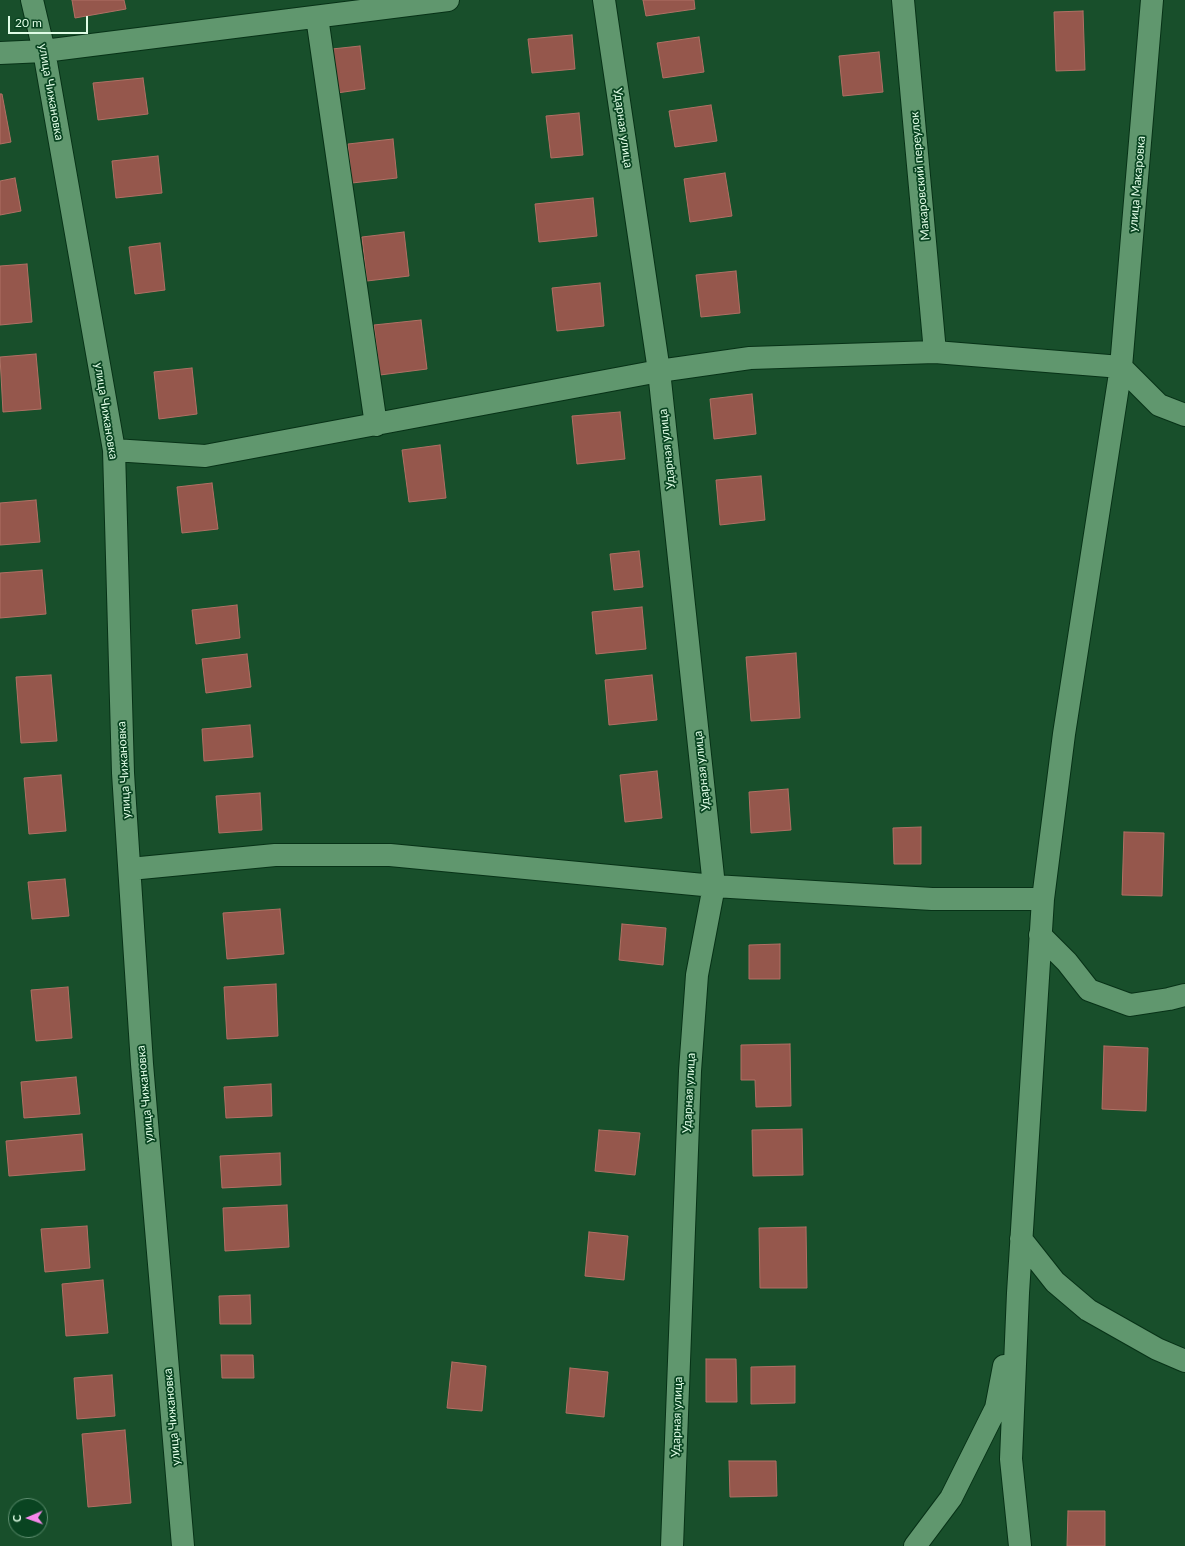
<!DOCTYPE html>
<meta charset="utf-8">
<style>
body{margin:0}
#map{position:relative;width:1185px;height:1546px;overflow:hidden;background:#184f2b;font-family:Lato,sans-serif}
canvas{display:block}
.north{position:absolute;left:8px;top:1498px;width:40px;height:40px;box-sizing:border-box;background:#094421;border:1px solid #5f8e70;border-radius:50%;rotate:268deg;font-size:11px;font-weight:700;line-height:16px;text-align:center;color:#e0fde6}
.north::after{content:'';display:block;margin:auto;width:14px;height:18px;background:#f788eb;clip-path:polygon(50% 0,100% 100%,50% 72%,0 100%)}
.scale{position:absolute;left:8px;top:16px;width:80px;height:18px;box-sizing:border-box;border:2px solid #e0fde6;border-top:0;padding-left:5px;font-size:12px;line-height:14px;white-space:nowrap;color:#e0fde6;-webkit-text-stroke:3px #094421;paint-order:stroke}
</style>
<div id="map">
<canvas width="1185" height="1546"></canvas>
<div class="north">С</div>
<div class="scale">20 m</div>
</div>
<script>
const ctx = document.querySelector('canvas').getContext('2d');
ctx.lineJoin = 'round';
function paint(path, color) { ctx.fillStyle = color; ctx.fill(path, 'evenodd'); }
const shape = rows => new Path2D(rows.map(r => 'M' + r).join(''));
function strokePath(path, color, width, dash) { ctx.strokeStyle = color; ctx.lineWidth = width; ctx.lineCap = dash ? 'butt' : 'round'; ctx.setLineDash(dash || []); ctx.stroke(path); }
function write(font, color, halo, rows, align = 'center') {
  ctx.font = font + ' Lato,sans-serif'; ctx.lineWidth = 3.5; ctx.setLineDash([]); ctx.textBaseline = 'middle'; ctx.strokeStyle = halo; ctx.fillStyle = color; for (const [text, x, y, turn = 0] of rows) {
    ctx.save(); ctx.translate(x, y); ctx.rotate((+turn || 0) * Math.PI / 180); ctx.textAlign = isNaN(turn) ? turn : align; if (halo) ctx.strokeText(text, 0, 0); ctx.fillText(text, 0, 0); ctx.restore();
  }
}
const building = shape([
 [72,0,124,0,126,9,75,18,72,0],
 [643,0,694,0,695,9,646,16,643,0],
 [1083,11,1085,70,1056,71,1054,12,1083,11],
 [572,35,575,69,532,73,528,39,572,35],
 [699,37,704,72,663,78,657,43,699,37],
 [360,46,365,89,337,93,332,49,360,46],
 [879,52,883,92,843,96,839,56,879,52],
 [143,78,148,114,98,120,93,83,143,78],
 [0,94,2,94,11,142,0,144,0,94],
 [711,105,717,141,675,147,669,111,711,105],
 [579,113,583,155,551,158,546,116,579,113],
 [393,139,397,178,352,183,348,144,393,139],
 [158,156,162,193,116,198,112,161,158,156],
 [725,173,732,216,690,222,684,179,725,173],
 [15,178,21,211,0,215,0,181,15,178],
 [593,198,597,236,539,242,535,204,593,198],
 [404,232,409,276,367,281,362,237,404,232],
 [160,243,165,290,135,294,129,247,160,243],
 [27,264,32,322,0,325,0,266,27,264],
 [736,271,740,313,701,317,696,275,736,271],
 [600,283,604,326,557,331,552,288,600,283],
 [421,320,427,369,380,375,374,325,421,320],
 [36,354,41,409,3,412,0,357,36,354],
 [192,368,197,414,159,419,154,372,192,368],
 [752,394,756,434,714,439,710,399,752,394],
 [620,412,625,459,577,464,572,416,620,412],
 [440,445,446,498,409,502,402,450,440,445],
 [761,476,765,520,720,525,716,480,761,476],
 [212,483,218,529,182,533,177,487,212,483],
 [36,500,40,542,0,545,0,503,36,500],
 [639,551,643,587,614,590,610,554,639,551],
 [42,570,46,614,0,618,0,573,42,570],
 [237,605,240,638,196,644,192,610,237,605],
 [642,607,646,649,596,654,592,612,642,607],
 [796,653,800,718,751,721,746,657,796,653],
 [247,654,251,687,206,693,202,659,247,654],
 [51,675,57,741,21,743,16,677,51,675],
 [652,675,657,720,609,725,605,680,652,675],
 [250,725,253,757,204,761,202,729,250,725],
 [657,771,662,818,625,822,620,775,657,771],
 [61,775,66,831,29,834,24,778,61,775],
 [788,789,791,830,751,833,749,792,788,789],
 [260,793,262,830,219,833,216,796,260,793],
 [921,827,921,864,894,864,893,828,921,827],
 [1124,832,1164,833,1162,896,1122,895,1124,832],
 [65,879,69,916,32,919,28,882,65,879],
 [280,909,284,954,227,959,223,913,280,909],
 [622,924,666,928,663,965,619,960,622,924],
 [780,944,780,979,749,979,749,945,780,944],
 [276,984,278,1036,227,1039,224,987,276,984],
 [68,987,72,1038,36,1041,31,990,68,987],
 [790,1044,791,1106,756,1107,755,1080,741,1080,741,1045,790,1044],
 [1104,1046,1148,1048,1146,1111,1102,1109,1104,1046],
 [76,1077,80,1114,24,1118,21,1082,76,1077],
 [271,1084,272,1116,226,1118,224,1087,271,1084],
 [802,1129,803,1175,753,1176,752,1130,802,1129],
 [599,1130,640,1133,635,1175,595,1171,599,1130],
 [82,1134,85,1170,9,1176,6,1141,82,1134],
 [280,1153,281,1185,222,1188,220,1156,280,1153],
 [287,1205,289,1247,225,1251,223,1208,287,1205],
 [87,1226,90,1268,45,1272,41,1229,87,1226],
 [806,1227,807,1288,760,1288,759,1228,806,1227],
 [589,1232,628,1236,624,1280,585,1276,589,1232],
 [103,1280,108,1333,66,1336,62,1284,103,1280],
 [250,1295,251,1324,220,1324,219,1296,250,1295],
 [221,1355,253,1355,254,1378,222,1378,221,1355],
 [706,1359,736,1359,737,1402,706,1402,706,1359],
 [452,1362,486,1366,482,1411,447,1408,452,1362],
 [795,1366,795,1403,751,1404,751,1367,795,1366],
 [570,1368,608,1372,604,1417,566,1413,570,1368],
 [112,1375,115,1416,77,1419,74,1378,112,1375],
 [125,1430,131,1503,88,1507,82,1434,125,1430],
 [729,1461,776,1461,777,1496,730,1497,729,1461],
 [1068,1511,1105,1511,1105,1546,1067,1546,1068,1511]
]);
paint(building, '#95574c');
strokePath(building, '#b07064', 1);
const minor = shape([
 [32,0,44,51,114,450,123,773,142,1064,183,1546],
 [604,0,659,371,714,886,697,975,690,1071,672,1546],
 [903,0,935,352],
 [317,17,376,425],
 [0,53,44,51,448,0],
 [114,450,205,456,659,371,750,358,935,352,1121,367,1159,405,1185,415],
 [130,869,275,855,390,855,714,886,932,899,1043,899],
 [1040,935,1067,962,1089,990,1130,1005,1169,999,1185,995],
 [1021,1239,1055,1282,1088,1310,1157,1349,1185,1361],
 [915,1546,951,1498,996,1408,1004,1366],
 [1020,1546,1011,1459,1018,1293,1043,899,1064,734,1121,367,1152,0]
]);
strokePath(minor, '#073217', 24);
strokePath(minor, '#60976e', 22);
write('12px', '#e0fde6', '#094421', [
 ["улица Чижановка",51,92,80],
 ["Ударная улица",623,128,82],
 ["Макаровский переулок",920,176,-95],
 ["улица Макаровка",1137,184,-85],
 ["улица Чижановка",106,411,81],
 ["Ударная улица",667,449,-96],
 ["улица Чижановка",124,770,-93],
 ["Ударная улица",702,771,-96],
 ["Ударная улица",689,1093,-87],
 ["улица Чижановка",145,1094,-95],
 ["улица Чижановка",172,1417,-95],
 ["Ударная улица",677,1417,-88]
]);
</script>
